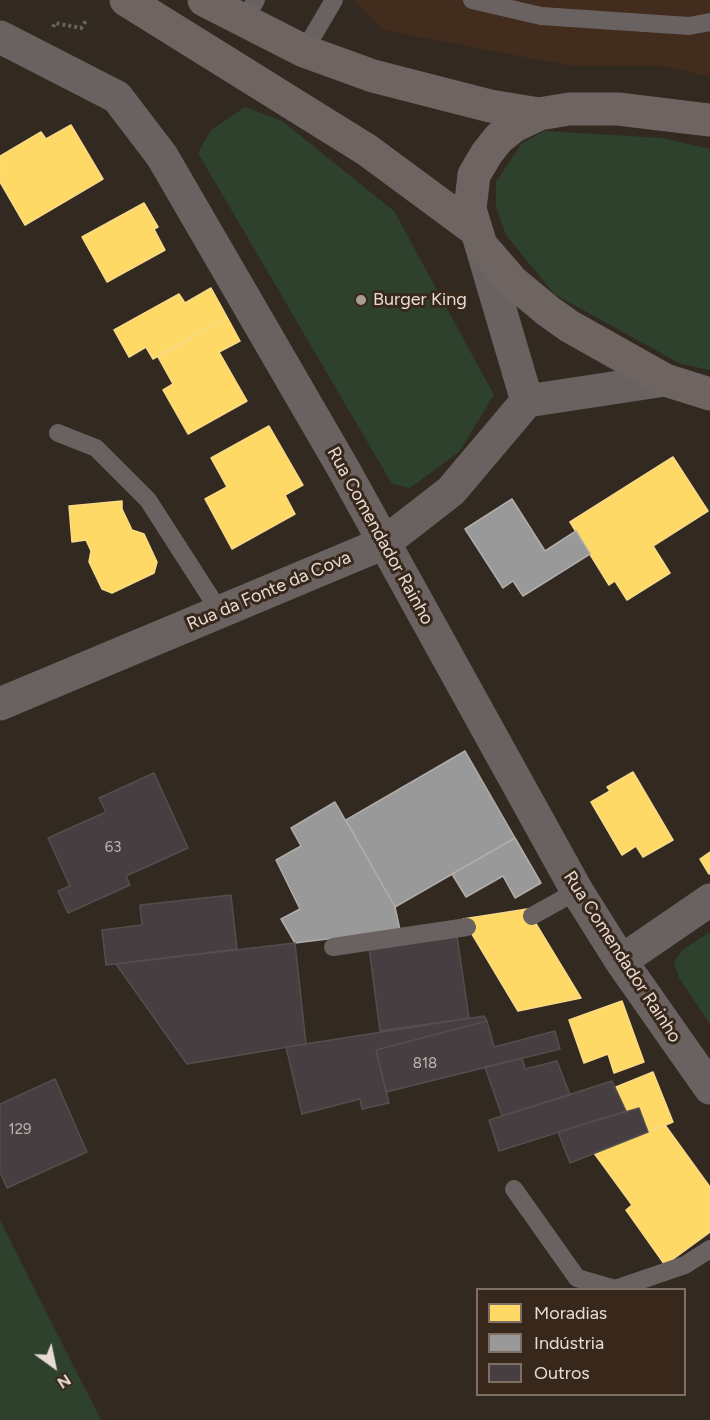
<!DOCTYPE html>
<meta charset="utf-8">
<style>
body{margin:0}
#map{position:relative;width:710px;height:1420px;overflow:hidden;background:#322921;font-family:Figtree,sans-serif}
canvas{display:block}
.legend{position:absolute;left:476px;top:1288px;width:210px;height:108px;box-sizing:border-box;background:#38281b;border:2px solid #7e7065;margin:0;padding:8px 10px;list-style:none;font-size:18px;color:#e7dcd4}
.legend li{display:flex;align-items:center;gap:12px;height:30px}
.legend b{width:30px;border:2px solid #7e7065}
.north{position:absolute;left:24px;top:1336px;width:60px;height:60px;-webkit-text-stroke:4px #38281b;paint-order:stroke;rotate:147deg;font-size:16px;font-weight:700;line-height:24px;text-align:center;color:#e7dcd4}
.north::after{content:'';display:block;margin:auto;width:21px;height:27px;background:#e7dcd4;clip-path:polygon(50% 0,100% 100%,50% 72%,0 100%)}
</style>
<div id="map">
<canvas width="710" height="1420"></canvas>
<ul class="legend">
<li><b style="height:16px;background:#ffd966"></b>Moradias</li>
<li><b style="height:16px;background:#999"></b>Indústria</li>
<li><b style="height:16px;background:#463e41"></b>Outros</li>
</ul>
<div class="north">N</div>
</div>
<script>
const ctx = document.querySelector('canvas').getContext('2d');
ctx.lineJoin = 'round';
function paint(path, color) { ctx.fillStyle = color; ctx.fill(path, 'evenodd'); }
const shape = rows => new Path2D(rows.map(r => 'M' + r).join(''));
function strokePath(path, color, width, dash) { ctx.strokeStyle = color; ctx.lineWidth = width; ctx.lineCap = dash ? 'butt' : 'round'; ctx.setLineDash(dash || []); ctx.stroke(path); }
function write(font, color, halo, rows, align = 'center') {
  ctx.font = font + ' Figtree,sans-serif'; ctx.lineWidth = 6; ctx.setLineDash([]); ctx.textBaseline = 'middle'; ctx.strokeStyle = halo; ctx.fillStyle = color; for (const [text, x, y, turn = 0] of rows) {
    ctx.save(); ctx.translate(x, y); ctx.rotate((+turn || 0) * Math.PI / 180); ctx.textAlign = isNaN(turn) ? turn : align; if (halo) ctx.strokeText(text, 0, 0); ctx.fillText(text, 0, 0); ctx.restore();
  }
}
paint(shape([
 [353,0,710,0,710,77,663,66,571,66,383,30]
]), '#412c1d');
paint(shape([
 [245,107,282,121,394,211,494,395,459,452,410,488,392,484,198,153,211,130],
 [544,131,662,138,710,149,710,370,681,364,554,294,506,235,496,207,496,182,522,143],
 [710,932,710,1024,679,978,674,963,682,950],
 [0,1220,20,1260,101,1420,0,1420]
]), '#2e412c');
const homes = shape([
 [71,125,103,179,25,225,0,182,0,156,41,132,46,139,71,125],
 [144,203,158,227,154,229,165,250,107,282,82,237,144,203],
 [211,288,227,317,153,359,146,347,129,357,114,330,179,294,185,303,211,288],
 [227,317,240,341,219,352,247,401,188,434,163,390,173,384,158,357,227,317],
 [269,426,303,485,285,495,295,514,232,549,205,499,227,487,211,458,269,426],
 [673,457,708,511,653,546,670,573,627,600,615,581,609,585,570,522,673,457],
 [122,501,122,509,132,530,144,534,157,562,154,573,112,593,102,589,89,562,91,551,86,540,72,542,69,506,122,501],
 [633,772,673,840,643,857,636,846,622,855,591,802,610,791,607,787,633,772],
 [710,852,710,873,709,874,700,859,710,852],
 [527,909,581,998,518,1011,463,919,527,909],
 [622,1001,644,1062,614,1073,608,1054,584,1063,569,1020,622,1001],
 [653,1072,673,1122,648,1132,639,1108,626,1113,616,1087,653,1072],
 [665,1125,710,1187,710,1232,665,1265,626,1210,632,1205,594,1153,665,1125]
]);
paint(homes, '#ffd966');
strokePath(homes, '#f8da87', 1.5);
const industry = shape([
 [512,499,545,551,576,531,590,554,523,596,513,581,503,588,465,529,512,499],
 [465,751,515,838,395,907,346,820,465,751],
 [335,802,395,907,400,930,295,943,281,919,300,909,276,860,301,846,291,828,335,802],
 [515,838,541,883,515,898,503,876,466,897,452,874,515,838]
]);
paint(industry, '#999');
strokePath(industry, '#b0adab', 1.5);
const building = shape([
 [154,773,188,848,126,876,130,885,68,913,58,891,70,886,48,838,106,812,99,798,154,773],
 [231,895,237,949,106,965,102,930,142,925,140,905,231,895],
 [457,936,469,1018,380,1031,369,948,457,936],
 [295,943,306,1044,187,1064,116,964,295,943],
 [484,1016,487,1021,376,1050,389,1103,362,1109,360,1099,302,1114,286,1047,484,1016],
 [487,1021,494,1047,555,1031,560,1049,386,1092,376,1050,487,1021],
 [522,1058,525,1069,557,1061,570,1095,502,1116,485,1067,522,1058],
 [55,1079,87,1152,7,1188,0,1172,0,1104,55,1079],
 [612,1081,626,1111,499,1151,489,1120,612,1081],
 [639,1108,648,1132,570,1163,558,1132,639,1108]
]);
paint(building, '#463e41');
strokePath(building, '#544e4f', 1.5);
strokePath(shape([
 [53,27,55,23,81,28,86,21]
]), '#68615e', 4, [3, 3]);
strokePath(shape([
 [472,0,541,16,689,26,710,22],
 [243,22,256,0],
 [304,51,334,0],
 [58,433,96,448,148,500,220,612],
 [532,916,577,891],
 [333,947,467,927],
 [514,1189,577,1278,615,1289,685,1265,710,1249]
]), '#6a6261', 18);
strokePath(shape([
 [0,37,117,97,162,156,343,468,577,891,621,961,710,1088],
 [481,245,527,401],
 [0,704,384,543,451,491,527,401,665,380],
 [621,961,710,900]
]), '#6a6261', 33);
strokePath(shape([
 [126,0,367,150,474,229],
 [204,0,304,51,373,76,490,106,539,114],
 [710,120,618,109,569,109,539,114,514,126,499,138,487,153,474,175,470,209,481,245,513,282,548,311,569,326,665,380,710,394]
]), '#6e6462', 33);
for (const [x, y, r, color] of [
 [361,300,6,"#a89d95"]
]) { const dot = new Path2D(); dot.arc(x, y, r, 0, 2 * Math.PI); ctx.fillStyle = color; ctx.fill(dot); strokePath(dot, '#38281b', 2); }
write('15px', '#bfb4af', null, [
 ["63",113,848],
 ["818",425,1064],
 ["129",20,1130]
]);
write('18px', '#e7dcd4', '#38281b', [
 ["Burger King",373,300]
], 'left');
write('18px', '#e7dcd4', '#38281b', [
 ["Rua Comendador Rainho",380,536,61],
 ["Rua da Fonte da Cova",269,591,-23],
 ["Rua Comendador Rainho",622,957,57]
]);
</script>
